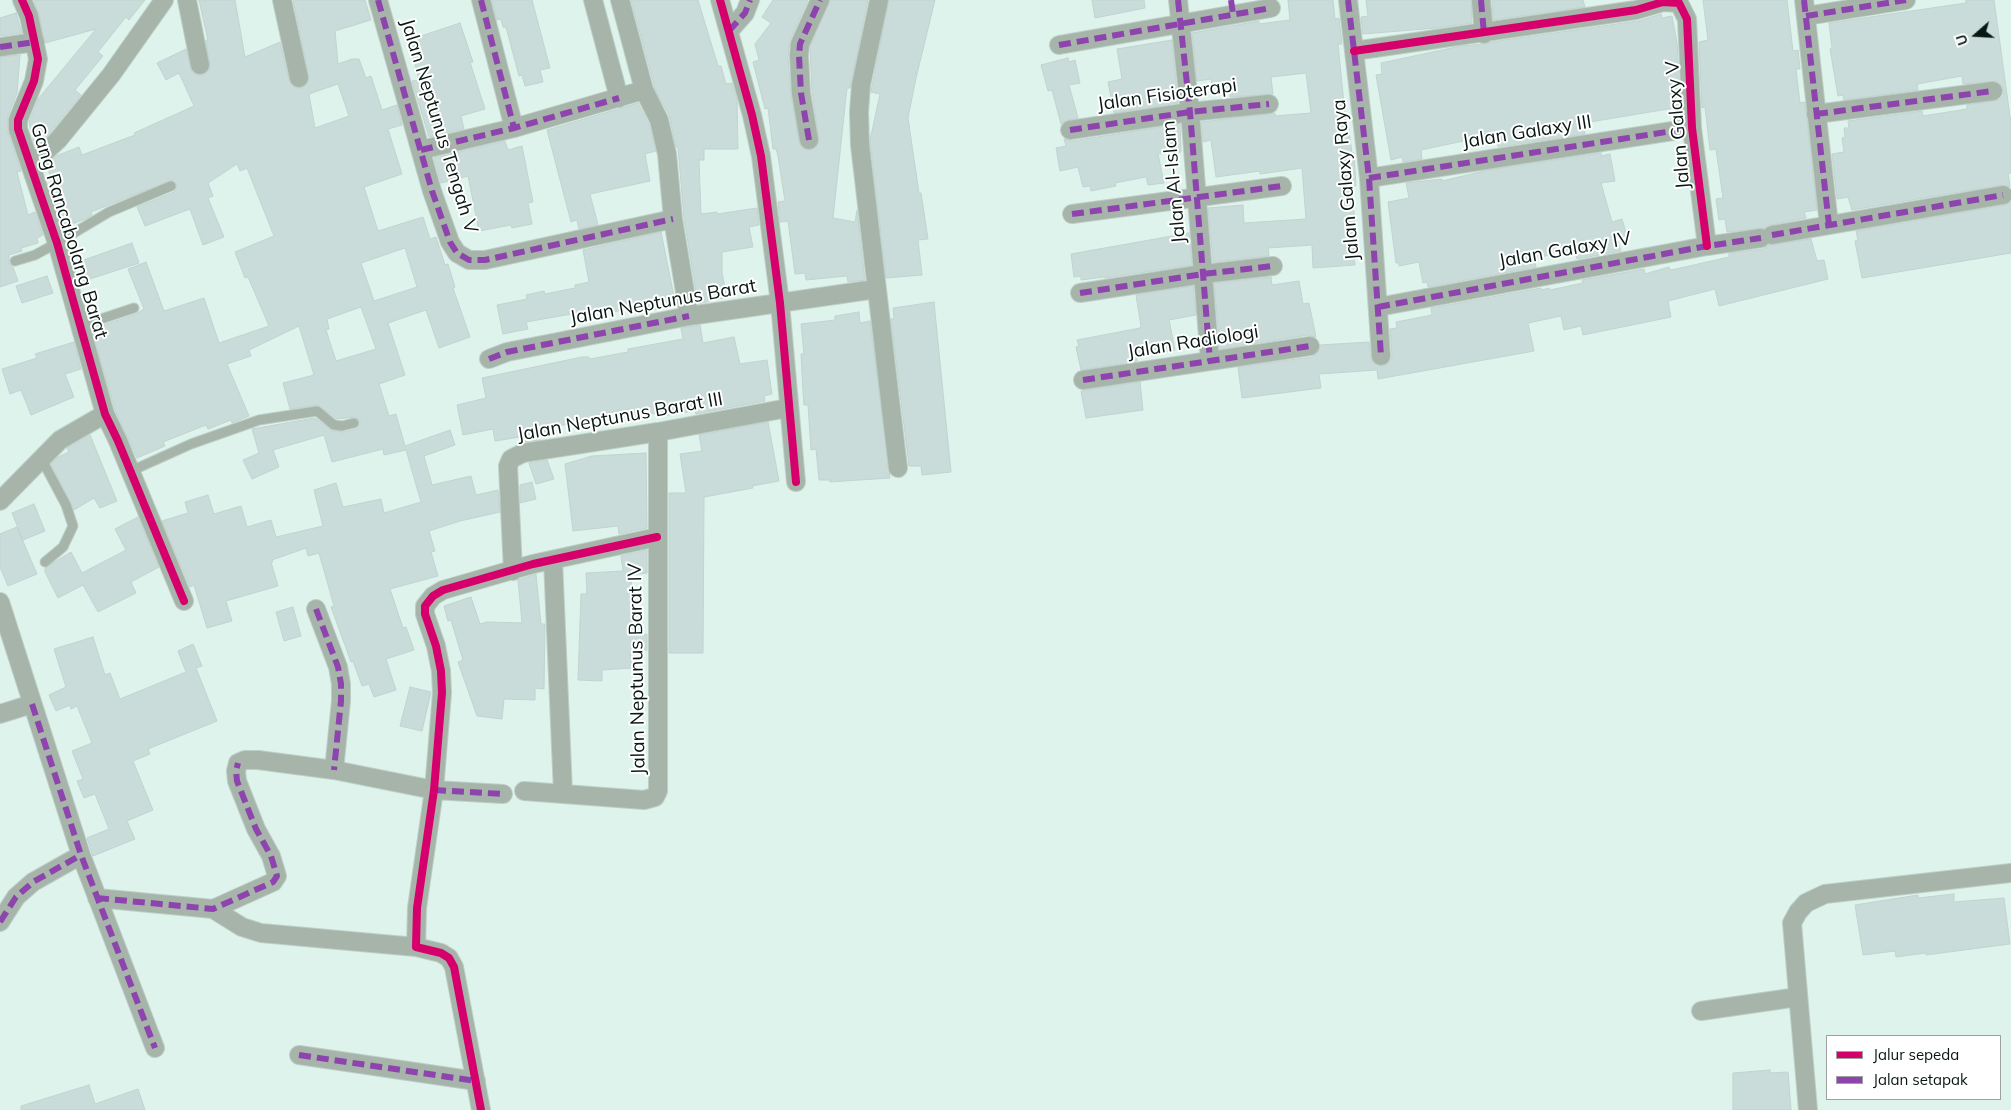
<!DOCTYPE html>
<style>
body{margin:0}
#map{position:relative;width:2011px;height:1110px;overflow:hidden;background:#ddf3eb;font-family:Mulish,sans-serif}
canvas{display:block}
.legend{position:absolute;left:1826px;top:1035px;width:175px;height:65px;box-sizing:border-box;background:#fff;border:1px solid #9da2a0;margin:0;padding:6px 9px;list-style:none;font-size:15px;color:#091712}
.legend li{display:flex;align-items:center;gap:10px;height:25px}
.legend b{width:25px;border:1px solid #9da2a0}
.north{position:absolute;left:1951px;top:10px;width:50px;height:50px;-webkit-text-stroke:4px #fff;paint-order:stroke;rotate:251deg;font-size:14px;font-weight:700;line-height:20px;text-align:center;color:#091712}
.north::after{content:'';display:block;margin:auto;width:18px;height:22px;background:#091712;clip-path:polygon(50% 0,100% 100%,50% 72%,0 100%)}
</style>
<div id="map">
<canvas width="2011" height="1110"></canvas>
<ul class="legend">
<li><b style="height:6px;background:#d6006c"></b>Jalur sepeda</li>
<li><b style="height:6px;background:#8e44ad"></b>Jalan setapak</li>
</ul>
<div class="north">U</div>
</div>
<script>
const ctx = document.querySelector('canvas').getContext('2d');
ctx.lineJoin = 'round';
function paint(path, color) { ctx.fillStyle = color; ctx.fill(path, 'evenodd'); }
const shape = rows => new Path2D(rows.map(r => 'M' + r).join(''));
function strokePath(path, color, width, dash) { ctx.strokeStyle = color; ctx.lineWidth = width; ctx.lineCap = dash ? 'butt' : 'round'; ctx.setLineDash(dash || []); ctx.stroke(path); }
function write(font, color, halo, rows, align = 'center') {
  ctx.font = font + ' Mulish,sans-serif'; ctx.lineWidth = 4; ctx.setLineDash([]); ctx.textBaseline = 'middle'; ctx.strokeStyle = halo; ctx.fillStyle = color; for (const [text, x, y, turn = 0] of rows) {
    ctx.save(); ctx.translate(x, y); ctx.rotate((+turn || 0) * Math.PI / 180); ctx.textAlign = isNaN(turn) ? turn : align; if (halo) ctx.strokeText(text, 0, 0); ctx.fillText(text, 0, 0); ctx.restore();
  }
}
const building = shape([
 [34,0,145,0,129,20,126,17,98,52,103,56,75,90,81,95,50,133,35,147,29,122,38,99,96,29,45,43,39,14,34,0],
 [199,0,235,0,245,57,280,42,289,81,295,88,301,88,306,85,309,76,293,0,365,0,371,20,335,31,338,64,352,59,359,59,366,78,371,76,382,110,397,105,402,125,388,129,402,174,364,187,378,231,423,217,430,239,436,237,445,265,448,264,455,287,453,288,470,337,439,348,426,310,388,323,405,375,379,384,389,416,396,414,405,446,450,430,455,445,424,456,432,485,471,476,476,495,498,490,500,512,460,521,429,531,435,551,431,552,438,576,390,589,403,628,406,627,414,650,386,659,396,690,374,697,369,684,362,686,353,661,351,662,331,607,334,606,319,553,308,556,306,548,272,560,273,562,271,562,278,586,226,601,232,621,207,628,194,585,190,587,162,521,188,513,185,502,208,495,214,514,241,506,247,527,271,520,276,537,323,526,314,490,336,483,343,507,381,499,384,513,421,502,406,450,384,455,383,449,332,462,324,435,273,450,279,467,252,479,243,460,259,453,252,429,315,418,333,431,344,432,356,429,360,425,360,421,356,417,337,419,318,405,290,409,283,383,314,375,299,326,249,350,251,356,227,364,249,416,232,423,231,420,208,429,206,425,163,442,165,446,137,458,115,410,92,329,136,314,144,309,128,269,146,262,164,311,204,298,219,343,269,326,248,277,245,278,235,252,274,236,247,168,240,171,237,164,208,183,213,196,208,198,224,237,203,245,190,209,145,226,137,207,174,192,177,186,172,180,91,212,92,215,87,218,63,228,55,204,61,202,46,165,56,156,79,147,82,155,135,135,134,133,194,106,179,73,166,80,157,63,186,49,192,72,197,75,203,75,210,69,206,40,208,40,199,0],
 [338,84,349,116,315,128,309,94,338,84],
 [405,248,417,287,374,301,361,263,405,248],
 [361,307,376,349,336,361,326,330,329,329,327,319,361,307],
 [492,0,532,0,550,68,540,70,543,82,525,86,522,75,519,76,506,27,503,27,501,19,497,20,492,0],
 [631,0,698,0,718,66,721,66,726,84,732,83,737,101,738,149,704,149,704,160,699,160,701,214,717,212,717,214,757,208,759,225,749,227,753,247,722,252,722,273,727,297,698,304,684,218,678,147,676,147,669,115,655,89,631,0],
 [773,0,808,0,790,40,788,57,791,95,799,142,801,147,810,150,816,148,819,139,812,92,810,47,830,0,868,0,850,88,847,88,833,218,855,222,857,210,865,280,848,282,847,276,806,280,805,273,795,274,788,221,780,222,778,202,785,201,778,156,776,149,773,149,768,108,765,109,753,62,759,60,755,44,771,23,762,17,773,0],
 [889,0,935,0,916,78,908,118,919,193,921,193,928,239,918,240,922,275,886,278,870,140,880,94,871,92,872,86,889,0],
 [1092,0,1144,0,1145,8,1095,18,1092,0],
 [1288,0,1333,0,1335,19,1339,18,1342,44,1338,44,1346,124,1348,124,1352,153,1354,153,1356,186,1351,187,1359,256,1354,256,1355,265,1313,268,1312,245,1268,248,1269,256,1213,262,1208,208,1243,205,1244,223,1306,219,1302,168,1260,174,1260,171,1216,177,1211,140,1203,142,1201,122,1275,113,1275,116,1311,113,1306,73,1271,77,1273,94,1230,97,1229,83,1212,85,1211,79,1197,81,1192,33,1259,21,1259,24,1290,20,1288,0],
 [1366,0,1471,0,1472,23,1437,28,1363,34,1361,17,1368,16,1366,0],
 [1492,0,1583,0,1585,7,1493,20,1492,0],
 [1703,0,1787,0,1793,51,1798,50,1799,59,1800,69,1796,69,1800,103,1805,102,1817,210,1804,212,1806,218,1770,225,1764,228,1727,232,1725,219,1719,220,1716,199,1723,198,1716,149,1710,150,1705,107,1702,108,1699,42,1708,40,1703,0],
 [1966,0,1994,0,2011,124,2011,173,2008,173,2010,187,2001,185,1852,210,1848,197,1837,199,1832,154,1844,152,1842,138,1845,137,1844,128,1849,128,1848,121,1922,111,1923,116,1967,109,1967,105,1999,100,2003,96,2004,90,2001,84,1997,81,1963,84,1962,76,1917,84,1918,90,1844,100,1843,95,1838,96,1830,49,1832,48,1829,23,1966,3,1966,0],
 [16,13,22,33,0,36,0,18,16,13],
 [1661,14,1662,18,1672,16,1677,43,1681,112,1675,114,1674,108,1584,123,1585,134,1498,147,1497,137,1488,139,1487,136,1421,150,1422,159,1403,162,1402,157,1391,160,1376,75,1382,74,1381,63,1461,46,1485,44,1491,42,1638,21,1661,14],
 [460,23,473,62,470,62,485,109,461,116,464,129,429,137,412,81,419,80,409,40,460,23],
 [1172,40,1178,103,1114,113,1108,82,1122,79,1117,49,1172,40],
 [20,55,17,93,8,116,7,129,21,171,17,172,28,215,35,212,43,235,37,238,38,243,21,248,22,251,9,255,9,263,13,267,18,281,0,287,0,57,20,55],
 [1068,58,1069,62,1075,60,1080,83,1069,85,1078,118,1068,120,1061,124,1052,90,1048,91,1041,65,1068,58],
 [638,103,649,124,656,151,645,154,650,181,590,194,598,225,579,229,577,220,571,222,547,130,638,103],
 [1180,124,1181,152,1158,154,1164,183,1148,185,1146,177,1115,183,1116,186,1091,191,1090,186,1083,187,1078,167,1060,171,1056,148,1066,146,1064,139,1072,141,1180,124],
 [505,141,508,150,522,146,533,202,528,203,532,224,512,228,511,225,479,231,468,176,441,183,434,158,505,141],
 [1601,153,1601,156,1610,154,1615,181,1601,183,1612,222,1622,219,1627,236,1617,238,1621,251,1577,259,1574,248,1534,259,1536,267,1428,287,1427,282,1423,283,1419,262,1399,266,1399,263,1396,263,1388,202,1409,198,1406,183,1442,179,1442,181,1488,170,1601,153],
 [2011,202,2011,253,1862,278,1855,241,1858,240,1856,231,2005,205,2011,202],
 [661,232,676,306,647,311,646,306,613,312,612,307,526,322,528,329,503,334,497,305,527,299,526,295,544,291,545,294,575,288,575,285,589,282,583,250,661,232],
 [1189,233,1192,265,1105,278,1104,277,1081,280,1081,276,1074,277,1071,254,1189,233],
 [1811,239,1817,261,1824,260,1828,279,1719,306,1715,289,1668,301,1671,317,1583,335,1581,326,1564,330,1561,316,1528,323,1534,351,1378,379,1377,370,1319,374,1321,388,1242,398,1238,367,1312,357,1317,354,1320,345,1369,342,1372,362,1381,367,1386,365,1390,361,1392,356,1390,329,1397,328,1396,322,1432,315,1431,308,1541,288,1542,290,1549,288,1550,290,1583,283,1582,280,1644,269,1645,274,1669,267,1670,270,1676,269,1729,257,1729,253,1763,249,1769,245,1811,239],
 [132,243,139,263,84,281,78,262,132,243],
 [47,276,53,293,22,303,16,286,47,276],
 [1271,277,1272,285,1299,281,1303,304,1309,303,1316,337,1308,335,1220,349,1214,283,1271,277],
 [1193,286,1196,315,1169,320,1175,350,1137,357,1137,361,1081,370,1076,347,1079,346,1077,340,1140,328,1141,326,1136,295,1193,286],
 [934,302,951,472,922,475,921,466,909,466,891,319,894,319,893,308,934,302],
 [859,312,860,323,870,321,890,478,830,482,830,480,819,480,816,449,811,450,808,405,804,405,803,392,801,354,804,354,801,324,835,320,835,316,859,312],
 [700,325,703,343,734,337,740,364,767,360,772,394,764,396,765,401,696,414,695,411,662,416,662,412,632,417,631,409,596,415,597,418,549,428,549,431,537,433,540,440,522,442,520,437,495,441,493,429,463,435,457,405,486,398,482,378,582,357,589,357,590,359,628,352,628,349,683,339,681,328,700,325],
 [74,342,81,369,65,374,74,397,31,415,21,390,10,394,2,369,37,358,35,354,74,342],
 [1140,382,1143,410,1086,418,1081,391,1140,382],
 [768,422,779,481,752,486,753,488,704,497,703,653,669,653,669,493,686,493,680,454,702,451,699,435,768,422],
 [90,435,117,501,100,508,94,498,74,510,51,464,58,457,69,452,67,448,90,435],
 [646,453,647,528,619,534,618,526,573,531,565,464,592,456,646,453],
 [547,460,554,479,536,484,529,463,547,460],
 [532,482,536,499,520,503,520,485,532,482],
 [34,504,45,531,23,540,12,513,34,504],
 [138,517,159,567,131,582,136,593,98,612,83,585,58,598,45,572,45,568,71,552,82,573,126,550,115,529,138,517],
 [17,527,37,574,8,586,0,567,0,534,17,527],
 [647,550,647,573,631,575,634,635,647,634,647,650,630,651,632,668,602,670,602,681,578,680,581,594,587,594,586,573,623,571,621,556,647,550],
 [536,574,541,624,545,624,544,689,535,688,535,700,504,699,502,719,477,716,458,662,463,660,451,620,448,621,444,606,471,597,480,624,487,622,522,623,518,580,536,574],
 [293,607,301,636,284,641,276,612,293,607],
 [93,637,105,675,110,673,120,699,186,672,178,651,193,644,202,666,196,668,217,721,148,749,150,754,133,761,153,810,127,821,135,839,93,856,87,838,109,829,95,794,84,798,77,781,83,779,72,751,92,743,77,706,71,709,70,705,56,711,49,695,66,687,54,649,93,637],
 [410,687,431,692,422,731,400,726,410,687],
 [1954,894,1954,902,2004,898,2010,944,1926,955,1926,953,1896,957,1895,951,1863,955,1855,905,1918,895,1918,898,1954,894],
 [1770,1070,1770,1073,1788,1072,1791,1110,1733,1110,1733,1073,1770,1070],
 [89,1085,95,1104,138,1089,145,1110,21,1110,21,1106,89,1085]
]);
paint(building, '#cadcd9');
strokePath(building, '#c1d3cf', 1);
const service = shape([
 [15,261,35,255,57,243,109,212,171,186],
 [80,326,134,308],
 [41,458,66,505,73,526,63,547,45,562],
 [131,471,191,444,259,420,317,411,334,425,342,426,354,423]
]);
const minor = shape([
 [22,0,29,16,38,59,34,81,18,120,18,129,57,243,105,414,118,441,184,601],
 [187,0,200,65],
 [282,0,299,78],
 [378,0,432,191,450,242,457,253,469,260,485,260,673,219],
 [481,0,514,128],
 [593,0,619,98],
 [620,0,644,90,659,120,667,154,673,219,689,316],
 [720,0,752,115,761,156,780,303,796,482],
 [879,0,861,85,859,112,860,145,898,468],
 [1178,0,1190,112,1210,361],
 [1348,0,1369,178,1381,356],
 [1481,0,1484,34],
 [1804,0,1829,225],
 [1806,16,1906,0],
 [729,31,745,13,750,0],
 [1059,45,1271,8],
 [0,47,35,42],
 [1354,51,1636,10,1663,2,1679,3,1687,19,1692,128,1707,246],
 [1816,114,1993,91],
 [1070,130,1190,112,1269,104],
 [809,140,801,93,799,56,800,44,820,0],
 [421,150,514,128,644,90],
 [31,165,58,140,111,75,164,0],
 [1369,178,1692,128],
 [1072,214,1282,186],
 [1772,235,2003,195],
 [1080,293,1203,274,1273,266],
 [1378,307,1707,246,1761,238],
 [489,359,507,352,689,316,876,289],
 [1083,380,1310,346],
 [0,501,60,440,105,414],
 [553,560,563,793],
 [513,571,508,466,511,459,523,453,658,432,788,408],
 [0,602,81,855,155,1048],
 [316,609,338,667,341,684,341,701,334,770],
 [0,714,32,704],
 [524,791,644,800,655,797,658,791,658,432],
 [97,898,213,909,273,882,277,876,271,856,256,829,237,781,236,771,238,763,245,760,258,760,334,770,434,790,503,794],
 [213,909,242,927,261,933,416,947],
 [0,922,16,897,33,882,81,855],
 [1701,1011,1798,997],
 [299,1055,476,1081],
 [481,1110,454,967,449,958,441,953,416,947,417,908,434,790,442,693,441,671,436,646,425,614,425,606,433,596,443,590,533,564,657,537],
 [1808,1110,1792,923,1798,912,1806,903,1825,894,2011,873]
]);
strokePath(service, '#bdcec7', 11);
strokePath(minor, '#bdcec7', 20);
strokePath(service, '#a6b4aa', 9);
strokePath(minor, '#a6b4aa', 18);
strokePath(shape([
 [378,0,432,191,450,242,457,253,469,260,485,260,673,219],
 [481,0,514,128],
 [1178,0,1190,112,1210,361],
 [1231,0,1233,14],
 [1348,0,1369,178,1381,356],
 [1481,0,1484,34],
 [1804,0,1829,225],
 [1806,16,1906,0],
 [729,31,745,13,750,0],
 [1059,45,1271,8],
 [0,47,35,42],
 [1816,114,1993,91],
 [1070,130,1190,112,1269,104],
 [809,140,801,93,799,56,800,44,820,0],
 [421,150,514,128,619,98],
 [1369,178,1692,128],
 [1072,214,1282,186],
 [1772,235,2003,195],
 [1080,293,1203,274,1273,266],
 [1378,307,1707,246,1761,238],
 [489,359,507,352,689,316],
 [1083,380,1310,346],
 [316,609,338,667,341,684,341,701,334,770],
 [32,704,81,855,155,1048],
 [434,790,503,794],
 [97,898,213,909,273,882,277,876,271,856,256,829,237,781,236,771,238,763],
 [0,922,16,897,33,882,81,855],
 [299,1055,476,1081]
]), '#8e44ad', 6, [12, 6]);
strokePath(shape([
 [22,0,29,16,38,59,34,81,18,120,18,129,57,243,105,414,118,441,184,601],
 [720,0,752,115,761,156,780,303,796,482],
 [1354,51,1636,10,1663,2,1679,3,1687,19,1692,128,1707,246],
 [481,1110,454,967,449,958,441,953,416,947,417,908,434,790,442,693,441,671,436,646,425,614,425,606,433,596,443,590,533,564,657,537]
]), '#d6006c', 8);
write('19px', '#091712', '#fff', [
 ["Jalan Fisioterapi",1167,95,-8],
 ["Jalan Galaxy V",1678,125,-95],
 ["Jalan Neptunus Tengah V",439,126,73],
 ["Jalan Galaxy III",1527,132,-9],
 ["Jalan Galaxy Raya",1346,180,-95],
 ["Jalan Al-Islam",1174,182,-95],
 ["Gang Rancabolang Barat",69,231,73],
 ["Jalan Galaxy IV",1565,250,-10],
 ["Jalan Neptunus Barat",663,302,-10],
 ["Jalan Radiologi",1193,342,-9],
 ["Jalan Neptunus Barat III",620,417,-10],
 ["Jalan Neptunus Barat IV",637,669,-91]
]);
</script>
